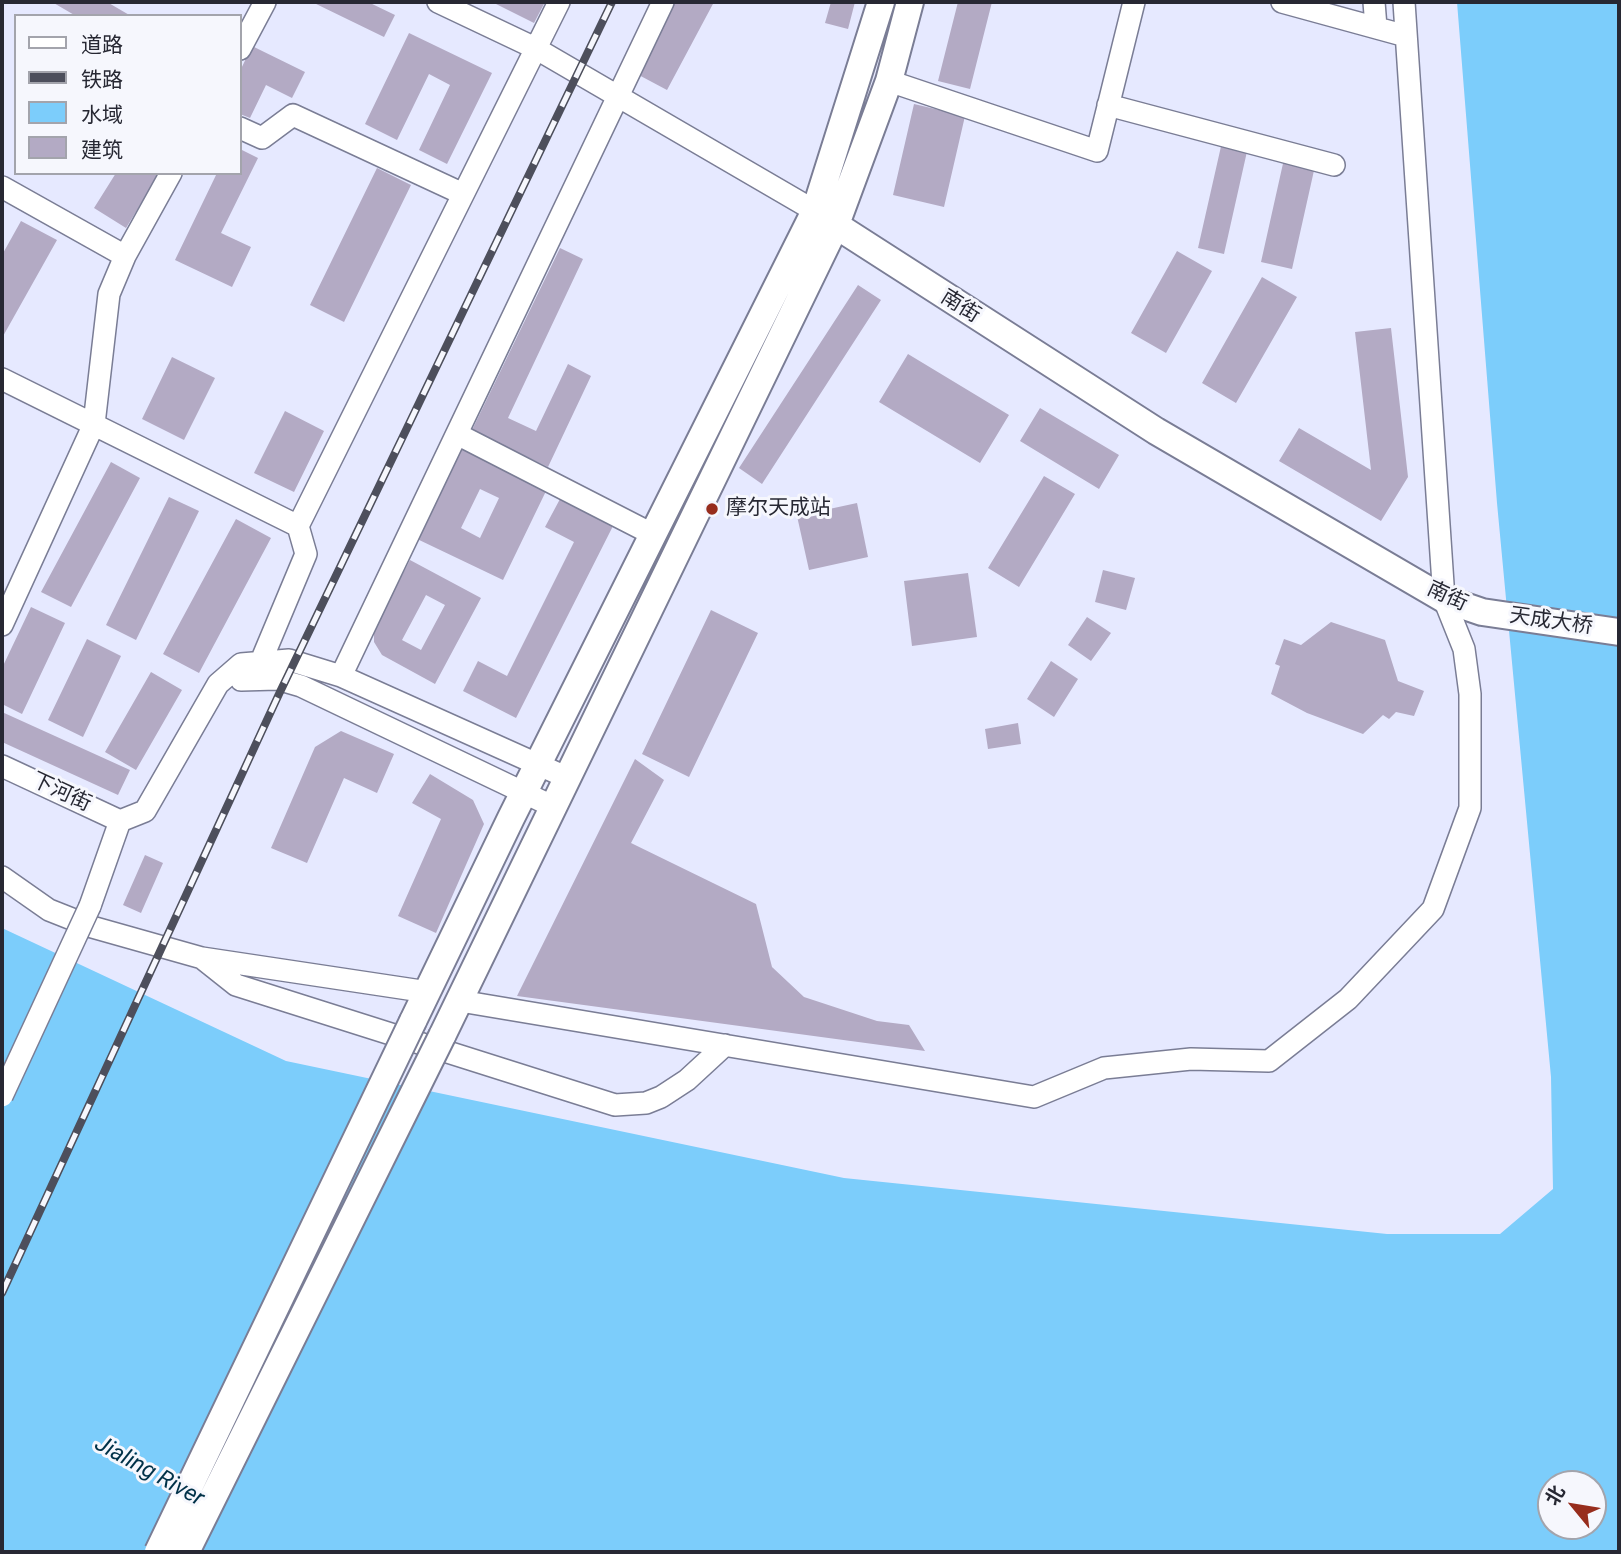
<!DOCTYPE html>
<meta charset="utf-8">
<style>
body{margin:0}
#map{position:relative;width:1621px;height:1554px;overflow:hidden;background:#e6e9ff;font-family:Roboto,"Noto Sans SC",sans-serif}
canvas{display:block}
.frame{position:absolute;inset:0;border:4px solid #272833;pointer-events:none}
.legend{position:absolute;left:14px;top:14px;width:228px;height:161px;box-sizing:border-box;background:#f6f7fd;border:2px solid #a3a4ac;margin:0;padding:9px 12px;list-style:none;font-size:21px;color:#272833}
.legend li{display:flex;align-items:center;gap:14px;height:35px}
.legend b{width:35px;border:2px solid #a3a4ac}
.north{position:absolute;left:1537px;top:1470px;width:70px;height:70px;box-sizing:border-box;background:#f6f7fd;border:2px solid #a3a4ac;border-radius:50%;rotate:300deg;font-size:19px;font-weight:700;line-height:28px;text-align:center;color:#272833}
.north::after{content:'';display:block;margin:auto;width:24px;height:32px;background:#972d1d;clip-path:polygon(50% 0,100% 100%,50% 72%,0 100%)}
</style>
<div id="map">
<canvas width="1621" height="1554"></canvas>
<div class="frame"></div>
<ul class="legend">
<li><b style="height:9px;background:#fff"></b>道路</li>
<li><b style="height:9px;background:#4d4f5c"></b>铁路</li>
<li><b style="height:19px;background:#7ccdfb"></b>水域</li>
<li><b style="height:19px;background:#b3aac4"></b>建筑</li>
</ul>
<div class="north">北</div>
</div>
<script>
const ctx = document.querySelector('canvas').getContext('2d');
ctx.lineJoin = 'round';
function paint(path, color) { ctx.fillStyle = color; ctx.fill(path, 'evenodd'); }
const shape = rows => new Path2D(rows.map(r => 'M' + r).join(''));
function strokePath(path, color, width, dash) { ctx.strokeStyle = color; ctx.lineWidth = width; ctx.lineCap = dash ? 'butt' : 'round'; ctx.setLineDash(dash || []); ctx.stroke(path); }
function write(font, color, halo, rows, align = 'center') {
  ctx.font = font + ' Roboto,"Noto Sans SC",sans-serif'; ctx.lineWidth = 6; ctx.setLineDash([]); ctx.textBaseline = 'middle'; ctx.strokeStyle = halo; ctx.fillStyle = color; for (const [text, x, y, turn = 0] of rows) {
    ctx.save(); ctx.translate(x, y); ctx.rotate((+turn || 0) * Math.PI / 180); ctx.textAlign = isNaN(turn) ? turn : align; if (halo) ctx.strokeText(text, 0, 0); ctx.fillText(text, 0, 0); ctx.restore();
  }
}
paint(shape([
 [1457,2,1619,2,1619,1552,2,1552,2,928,286,1061,844,1178,1387,1234,1500,1234,1553,1189,1551,1077,1497,503],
 [1551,1484,1593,1484,1593,1526,1551,1526]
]), '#7ccdfb');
paint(shape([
 [52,2,107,2,131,16,76,16],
 [312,2,368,2,395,15,384,37],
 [492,2,545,2,534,23],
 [674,2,714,2,667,90,635,73],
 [831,2,855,2,848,29,825,23],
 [958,2,992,2,970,89,938,81],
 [409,33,492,73,447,164,419,150,450,85,429,74,397,140,365,124],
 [252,46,305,72,292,98,266,85,250,118,240,114,240,71],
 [914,104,965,116,944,207,893,195],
 [1222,142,1248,147,1224,254,1198,248],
 [240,149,258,158,221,233,251,247,232,287,175,260,217,173,240,173],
 [1284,159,1315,166,1292,269,1261,262],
 [377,168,411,185,344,322,310,305],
 [116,173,153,173,158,176,126,228,94,208],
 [21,221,57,240,2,338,2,255],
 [560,248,583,259,508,418,536,431,568,364,591,376,548,467,472,430],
 [1177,251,1212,271,1166,353,1131,333],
 [1262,277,1297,297,1236,403,1202,383],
 [858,285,881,300,762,484,739,468],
 [1391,328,1408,477,1381,521,1279,461,1299,428,1371,470,1355,332],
 [908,354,1009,415,980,463,879,402],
 [172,357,215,378,184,440,142,419],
 [1040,408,1119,455,1099,489,1020,441],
 [285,411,324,431,294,492,254,473],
 [458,447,547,489,503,580,415,538],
 [480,489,499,498,480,538,461,528],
 [111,462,140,478,71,607,41,592],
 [1044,476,1075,494,1019,587,988,568],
 [169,497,199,511,136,640,106,625],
 [560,499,613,526,516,718,463,691,478,661,507,676,574,542,545,527],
 [857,503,868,557,809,570,797,516],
 [236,519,271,538,199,673,163,654],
 [410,560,481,598,435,684,382,655,374,642,374,629],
 [426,595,445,605,421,650,402,640],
 [1103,570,1135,578,1126,610,1095,602],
 [968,573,977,637,912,646,904,581],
 [31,607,65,623,22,714,2,704,2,668],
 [711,610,758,633,689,777,642,754],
 [1087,617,1111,633,1091,661,1068,645],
 [1331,622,1385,640,1398,681,1424,691,1414,716,1396,712,1389,719,1383,715,1363,734,1307,713,1271,694,1280,666,1275,664,1284,639,1301,645],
 [87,639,121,656,83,737,48,720],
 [1051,661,1078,679,1054,717,1027,699],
 [151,672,182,690,136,770,105,752],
 [2,712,130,770,118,795,2,742],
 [1018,723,1021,744,988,749,985,729],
 [341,731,394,754,377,793,344,778,307,863,271,848,315,747],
 [635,759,664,780,631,843,756,904,772,967,804,997,877,1021,909,1025,925,1051,517,996],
 [430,774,473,800,484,824,436,933,398,916,441,819,412,803],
 [145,855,163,863,141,913,123,905]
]), '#b3aac4');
const minor = shape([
 [438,2,535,48,815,211],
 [1282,2,1406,36],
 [1374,2,1376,27],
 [240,49,265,2],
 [889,81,1097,151,1134,2],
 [1108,105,1334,165],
 [240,128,262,138,293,115,463,194],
 [2,187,125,256],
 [2,379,298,526],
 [457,434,652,534],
 [2,625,94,424,109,294,125,256,171,173],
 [341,676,663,2],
 [254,678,306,554,298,526,559,2],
 [241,680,277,679,301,686,554,807],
 [2,766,120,821],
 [2,877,49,910,92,927,202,958,428,992],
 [90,906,120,821,145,811,218,684,241,664,289,660,341,676,568,778],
 [202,958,236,985,615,1105,646,1103,661,1097,687,1080,725,1045],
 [460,1001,1034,1097,1104,1068,1191,1059,1269,1061,1348,999,1433,909,1470,808,1470,694,1464,649,1444,599,1404,2]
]);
const major = shape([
 [823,217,1156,431,1444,599,1482,612,1619,632],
 [413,1021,511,818,815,211,881,2],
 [442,1036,835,227,889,81,910,2]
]);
strokePath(minor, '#7a7d95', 24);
strokePath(major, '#7a7d95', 30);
strokePath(minor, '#fff', 21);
strokePath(major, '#fff', 26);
const rail = shape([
 [2,1293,279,694,612,2]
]);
strokePath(rail, '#4d4f5c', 8);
strokePath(rail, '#f6f7fd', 5, [16]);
const minorBridge = shape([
 [2,1096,90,906]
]);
const majorBridge = shape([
 [158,1552,413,1021],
 [186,1552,442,1036]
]);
strokePath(minorBridge, '#7a7d95', 24, []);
strokePath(majorBridge, '#7a7d95', 30, []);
strokePath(minorBridge, '#fff', 21);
strokePath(majorBridge, '#fff', 26);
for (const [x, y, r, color] of [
 [712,509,7,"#972d1d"]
]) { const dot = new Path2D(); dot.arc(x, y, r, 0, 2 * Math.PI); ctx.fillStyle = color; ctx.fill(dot); strokePath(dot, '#f6f7fd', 2.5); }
write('21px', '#272833', '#f6f7fd', [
 ["南街",960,307,32],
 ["南街",1447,597,25],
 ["天成大桥",1551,622,8],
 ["下河街",61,793,25]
]);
write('21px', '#272833', '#f6f7fd', [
 ["摩尔天成站",726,509]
], 'left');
write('italic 23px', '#003148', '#f6f7fd', [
 ["Jialing River",149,1472,29]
]);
</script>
